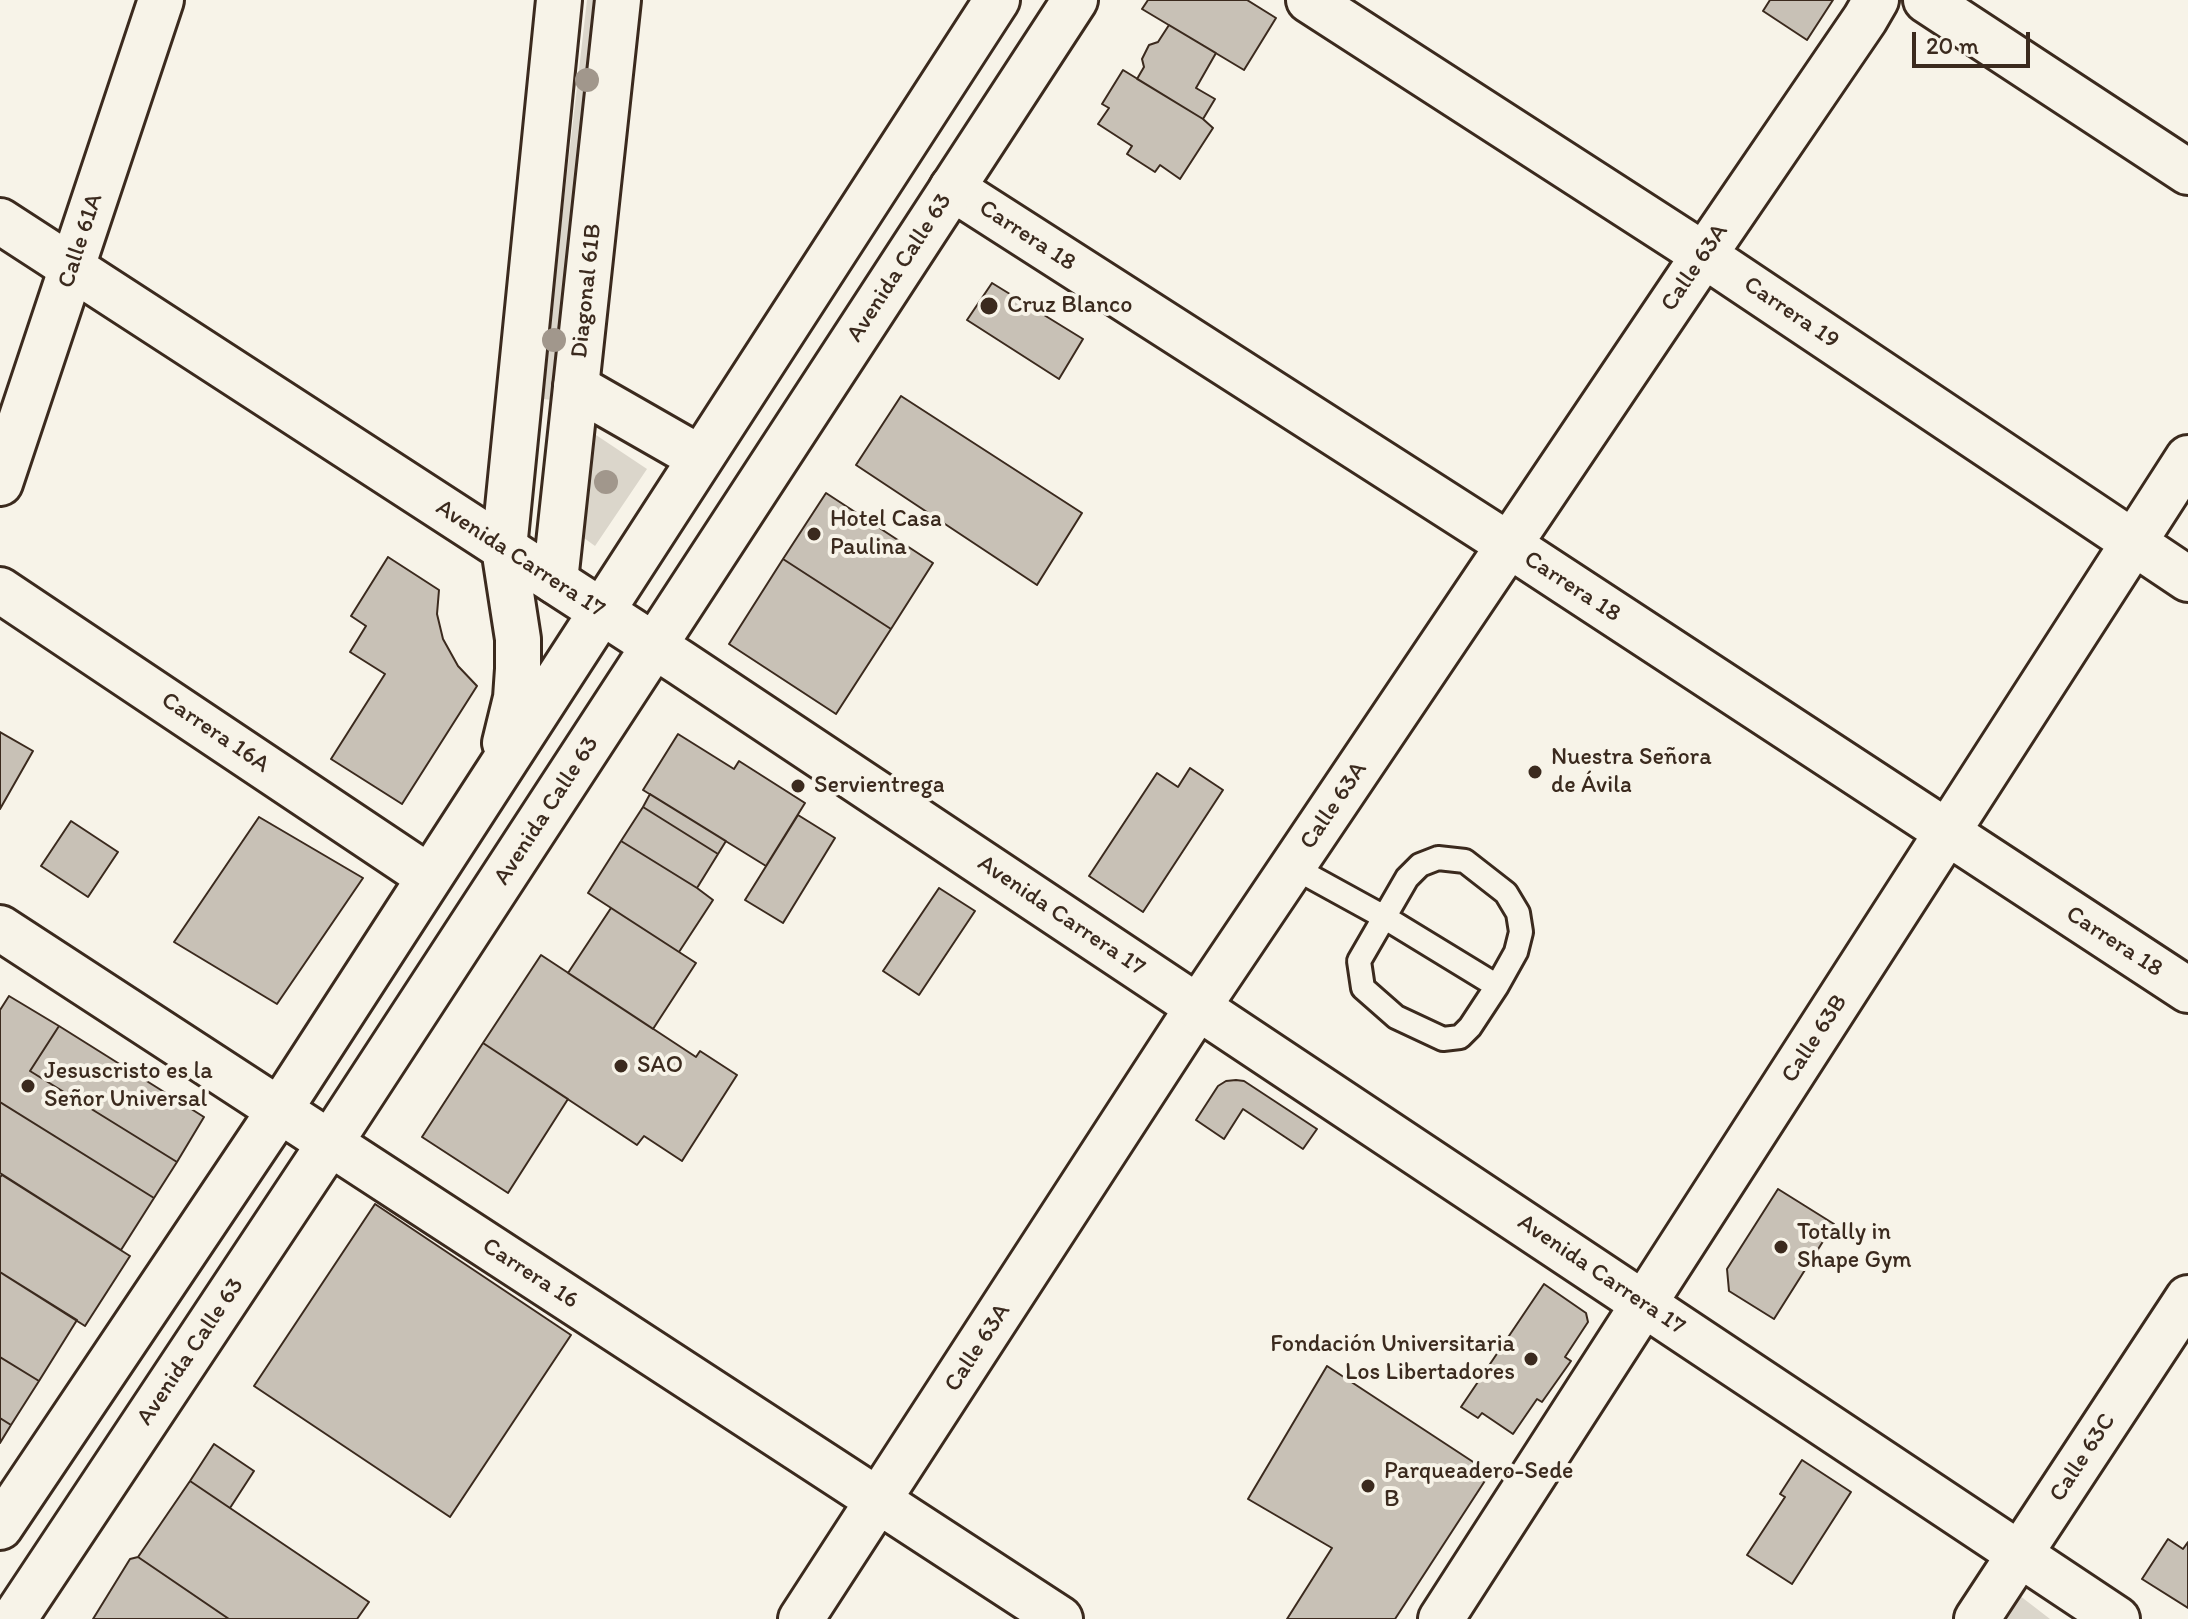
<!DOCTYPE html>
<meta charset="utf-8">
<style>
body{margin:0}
#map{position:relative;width:2188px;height:1619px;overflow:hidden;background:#f7f3e8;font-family:Itim,sans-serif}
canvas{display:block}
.scale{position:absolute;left:1912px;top:32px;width:118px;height:36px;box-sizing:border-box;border:4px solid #3b2a1e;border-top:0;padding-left:10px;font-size:24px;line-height:28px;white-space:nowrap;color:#3b2a1e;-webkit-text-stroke:6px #f7f3e8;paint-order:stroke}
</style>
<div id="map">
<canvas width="2188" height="1619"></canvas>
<div class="scale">20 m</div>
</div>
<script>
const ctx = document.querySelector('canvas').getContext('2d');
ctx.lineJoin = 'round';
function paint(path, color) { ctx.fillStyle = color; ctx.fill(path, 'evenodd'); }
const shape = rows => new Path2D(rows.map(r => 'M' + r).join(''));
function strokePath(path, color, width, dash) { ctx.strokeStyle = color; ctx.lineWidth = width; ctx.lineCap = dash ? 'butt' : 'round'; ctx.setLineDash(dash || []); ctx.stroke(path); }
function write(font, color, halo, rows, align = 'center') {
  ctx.font = font + ' Itim,sans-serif'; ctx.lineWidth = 8; ctx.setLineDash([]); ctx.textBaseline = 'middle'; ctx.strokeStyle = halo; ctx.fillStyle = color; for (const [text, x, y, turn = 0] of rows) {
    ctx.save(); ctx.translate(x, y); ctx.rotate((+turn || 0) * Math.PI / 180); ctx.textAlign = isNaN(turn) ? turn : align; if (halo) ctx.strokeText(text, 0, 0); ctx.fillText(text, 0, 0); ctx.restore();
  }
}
paint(shape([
 [587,0,600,0,556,400,541,399],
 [593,433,647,469,595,546,584,538],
 [2015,1592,2050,1619,1998,1619]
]), '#dbd6cb');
const building = shape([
 [1148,0,1247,0,1276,18,1244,70,1142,9,1148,0],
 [1770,0,1833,0,1807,40,1763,11,1770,0],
 [1169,25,1216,53,1196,88,1215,99,1203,119,1137,79,1144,67,1142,59,1149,45,1158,42,1169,25],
 [1123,70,1203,119,1213,128,1180,179,1160,165,1155,172,1127,154,1132,146,1098,124,1109,108,1102,104,1123,70],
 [992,283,1083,339,1059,379,967,320,992,283],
 [901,396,1082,513,1037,585,856,465,901,396],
 [826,493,933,563,891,629,783,559,826,493],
 [388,557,439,590,437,614,443,639,458,666,477,686,402,804,331,759,385,674,350,652,366,626,351,616,388,557],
 [783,559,891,629,836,714,729,644,783,559],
 [0,732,33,751,0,809,0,732],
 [678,734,734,769,739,761,805,803,766,866,643,790,678,734],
 [1190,768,1223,790,1143,912,1089,876,1157,773,1178,787,1190,768],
 [650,794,726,841,718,854,643,807,650,794],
 [643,807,718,854,697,888,621,841,643,807],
 [798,815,835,838,783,923,745,900,798,815],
 [259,817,363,878,277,1004,174,942,259,817],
 [71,821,118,852,88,897,41,866,71,821],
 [621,841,697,888,713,900,679,952,588,893,621,841],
 [939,888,975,911,919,995,883,971,939,888],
 [611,908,696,963,653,1029,568,973,611,908],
 [541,955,696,1057,700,1051,737,1075,682,1161,644,1136,637,1145,483,1043,541,955],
 [9,996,59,1026,30,1071,177,1162,154,1198,0,1102,0,1010,9,996],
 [59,1026,204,1117,177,1162,30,1071,59,1026],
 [483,1043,568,1099,508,1193,422,1137,483,1043],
 [1236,1080,1244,1081,1317,1129,1303,1149,1243,1109,1224,1139,1196,1120,1218,1086,1226,1081,1236,1080],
 [0,1102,154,1198,121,1250,0,1173,0,1102],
 [2,1175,130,1256,85,1326,0,1272,0,1177,2,1175],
 [1778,1189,1834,1224,1774,1319,1729,1291,1727,1269,1778,1189],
 [375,1204,571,1335,450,1517,254,1386,375,1204],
 [0,1272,77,1320,39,1381,0,1357,0,1272],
 [1544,1284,1586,1313,1588,1322,1565,1357,1571,1361,1542,1402,1537,1399,1513,1434,1482,1413,1478,1418,1461,1407,1544,1284],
 [0,1357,39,1381,11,1425,0,1418,0,1357],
 [1327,1366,1490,1473,1395,1619,1287,1619,1332,1548,1248,1499,1327,1366],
 [0,1418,11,1425,0,1443,0,1418],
 [214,1444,254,1471,230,1508,190,1481,214,1444],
 [1802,1460,1851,1492,1792,1584,1747,1555,1785,1497,1780,1494,1802,1460],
 [190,1481,369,1602,357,1619,229,1619,138,1557,190,1481],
 [2168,1539,2183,1549,2188,1542,2188,1608,2142,1579,2168,1539],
 [138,1557,229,1619,93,1619,130,1559,138,1557]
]);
paint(building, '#c8c1b6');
strokePath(building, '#3b2a1e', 2);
const service = shape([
 [1438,858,1465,861,1506,893,1518,913,1521,932,1516,952,1497,986,1470,1027,1460,1037,1443,1039,1396,1017,1363,988,1359,961,1407,878,1420,865,1438,858],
 [1293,867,1384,917,1497,986]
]);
const minor = shape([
 [1309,0,1704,255,2188,579],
 [952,188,1509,545,2188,990],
 [0,483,161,0],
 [0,590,429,877],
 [0,928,1060,1619],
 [801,1619,1198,1007,1704,255,1865,19,1876,0],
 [1441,1619,2188,458],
 [1977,1619,2188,1298]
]);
const tertiary = shape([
 [1926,0,2188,172],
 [504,548,559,0],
 [555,581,618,0]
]);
const secondary = shape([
 [0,221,681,663,2117,1619],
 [576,387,700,458],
 [504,548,518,639,518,669,516,698,505,743],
 [0,1527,267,1129,997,0],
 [14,1619,330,1143,1075,0]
]);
strokePath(service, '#3b2a1e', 28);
strokePath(minor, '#3b2a1e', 50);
strokePath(tertiary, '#3b2a1e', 50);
strokePath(secondary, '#3b2a1e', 50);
strokePath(service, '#f7f3e8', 22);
strokePath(minor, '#f7f3e8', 44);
strokePath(tertiary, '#f7f3e8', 44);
strokePath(secondary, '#f7f3e8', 44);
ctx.fillStyle = '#a1978c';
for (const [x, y] of [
 [587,80],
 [554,340],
 [606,482]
]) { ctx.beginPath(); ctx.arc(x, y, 12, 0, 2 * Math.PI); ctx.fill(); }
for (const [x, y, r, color] of [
 [989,306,10,"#3b2a1e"],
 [814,534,8,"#3b2a1e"],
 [1535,772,8,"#3b2a1e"],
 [798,786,8,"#3b2a1e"],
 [621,1066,8,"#3b2a1e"],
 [28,1086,8,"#3b2a1e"],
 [1781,1247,8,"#3b2a1e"],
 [1531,1359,8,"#3b2a1e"],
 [1368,1486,8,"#3b2a1e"]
]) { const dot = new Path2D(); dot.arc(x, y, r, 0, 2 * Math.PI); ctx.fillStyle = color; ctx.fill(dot); strokePath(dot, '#f7f3e8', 3); }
write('24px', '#3b2a1e', '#f7f3e8', [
 ["Carrera 18",1027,236,33],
 ["Calle 61A",81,241,-72],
 ["Avenida Calle 63",900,268,-57],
 ["Calle 63A",1695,268,-56],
 ["Diagonal 61B",587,291,-84],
 ["Carrera 19",1791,313,34],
 ["Avenida Carrera 17",520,559,33],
 ["Carrera 18",1572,587,33],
 ["Carrera 16A",215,733,34],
 ["Calle 63A",1334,806,-56],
 ["Avenida Calle 63",547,811,-57],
 ["Avenida Carrera 17",1061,916,34],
 ["Carrera 18",2114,942,33],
 ["Calle 63B",1815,1039,-57],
 ["Carrera 16",530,1274,33],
 ["Avenida Carrera 17",1601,1275,34],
 ["Calle 63A",978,1348,-57],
 ["Avenida Calle 63",191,1352,-56],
 ["Calle 63C",2083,1458,-57]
]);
write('24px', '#3b2a1e', '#f7f3e8', [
 ["Cruz Blanco",1007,306],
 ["Hotel Casa",830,520],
 ["Paulina",830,548],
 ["Nuestra Señora",1551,758],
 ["de Ávila",1551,786],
 ["Servientrega",814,786],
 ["SAO",637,1066],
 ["Jesuscristo es la",44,1072],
 ["Señor Universal",44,1100],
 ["Totally in",1797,1233],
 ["Shape Gym",1797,1261],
 ["Fondación Universitaria",1515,1345,"right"],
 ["Los Libertadores",1515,1373,"right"],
 ["Parqueadero-Sede",1384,1472],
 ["B",1384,1500]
], 'left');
</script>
